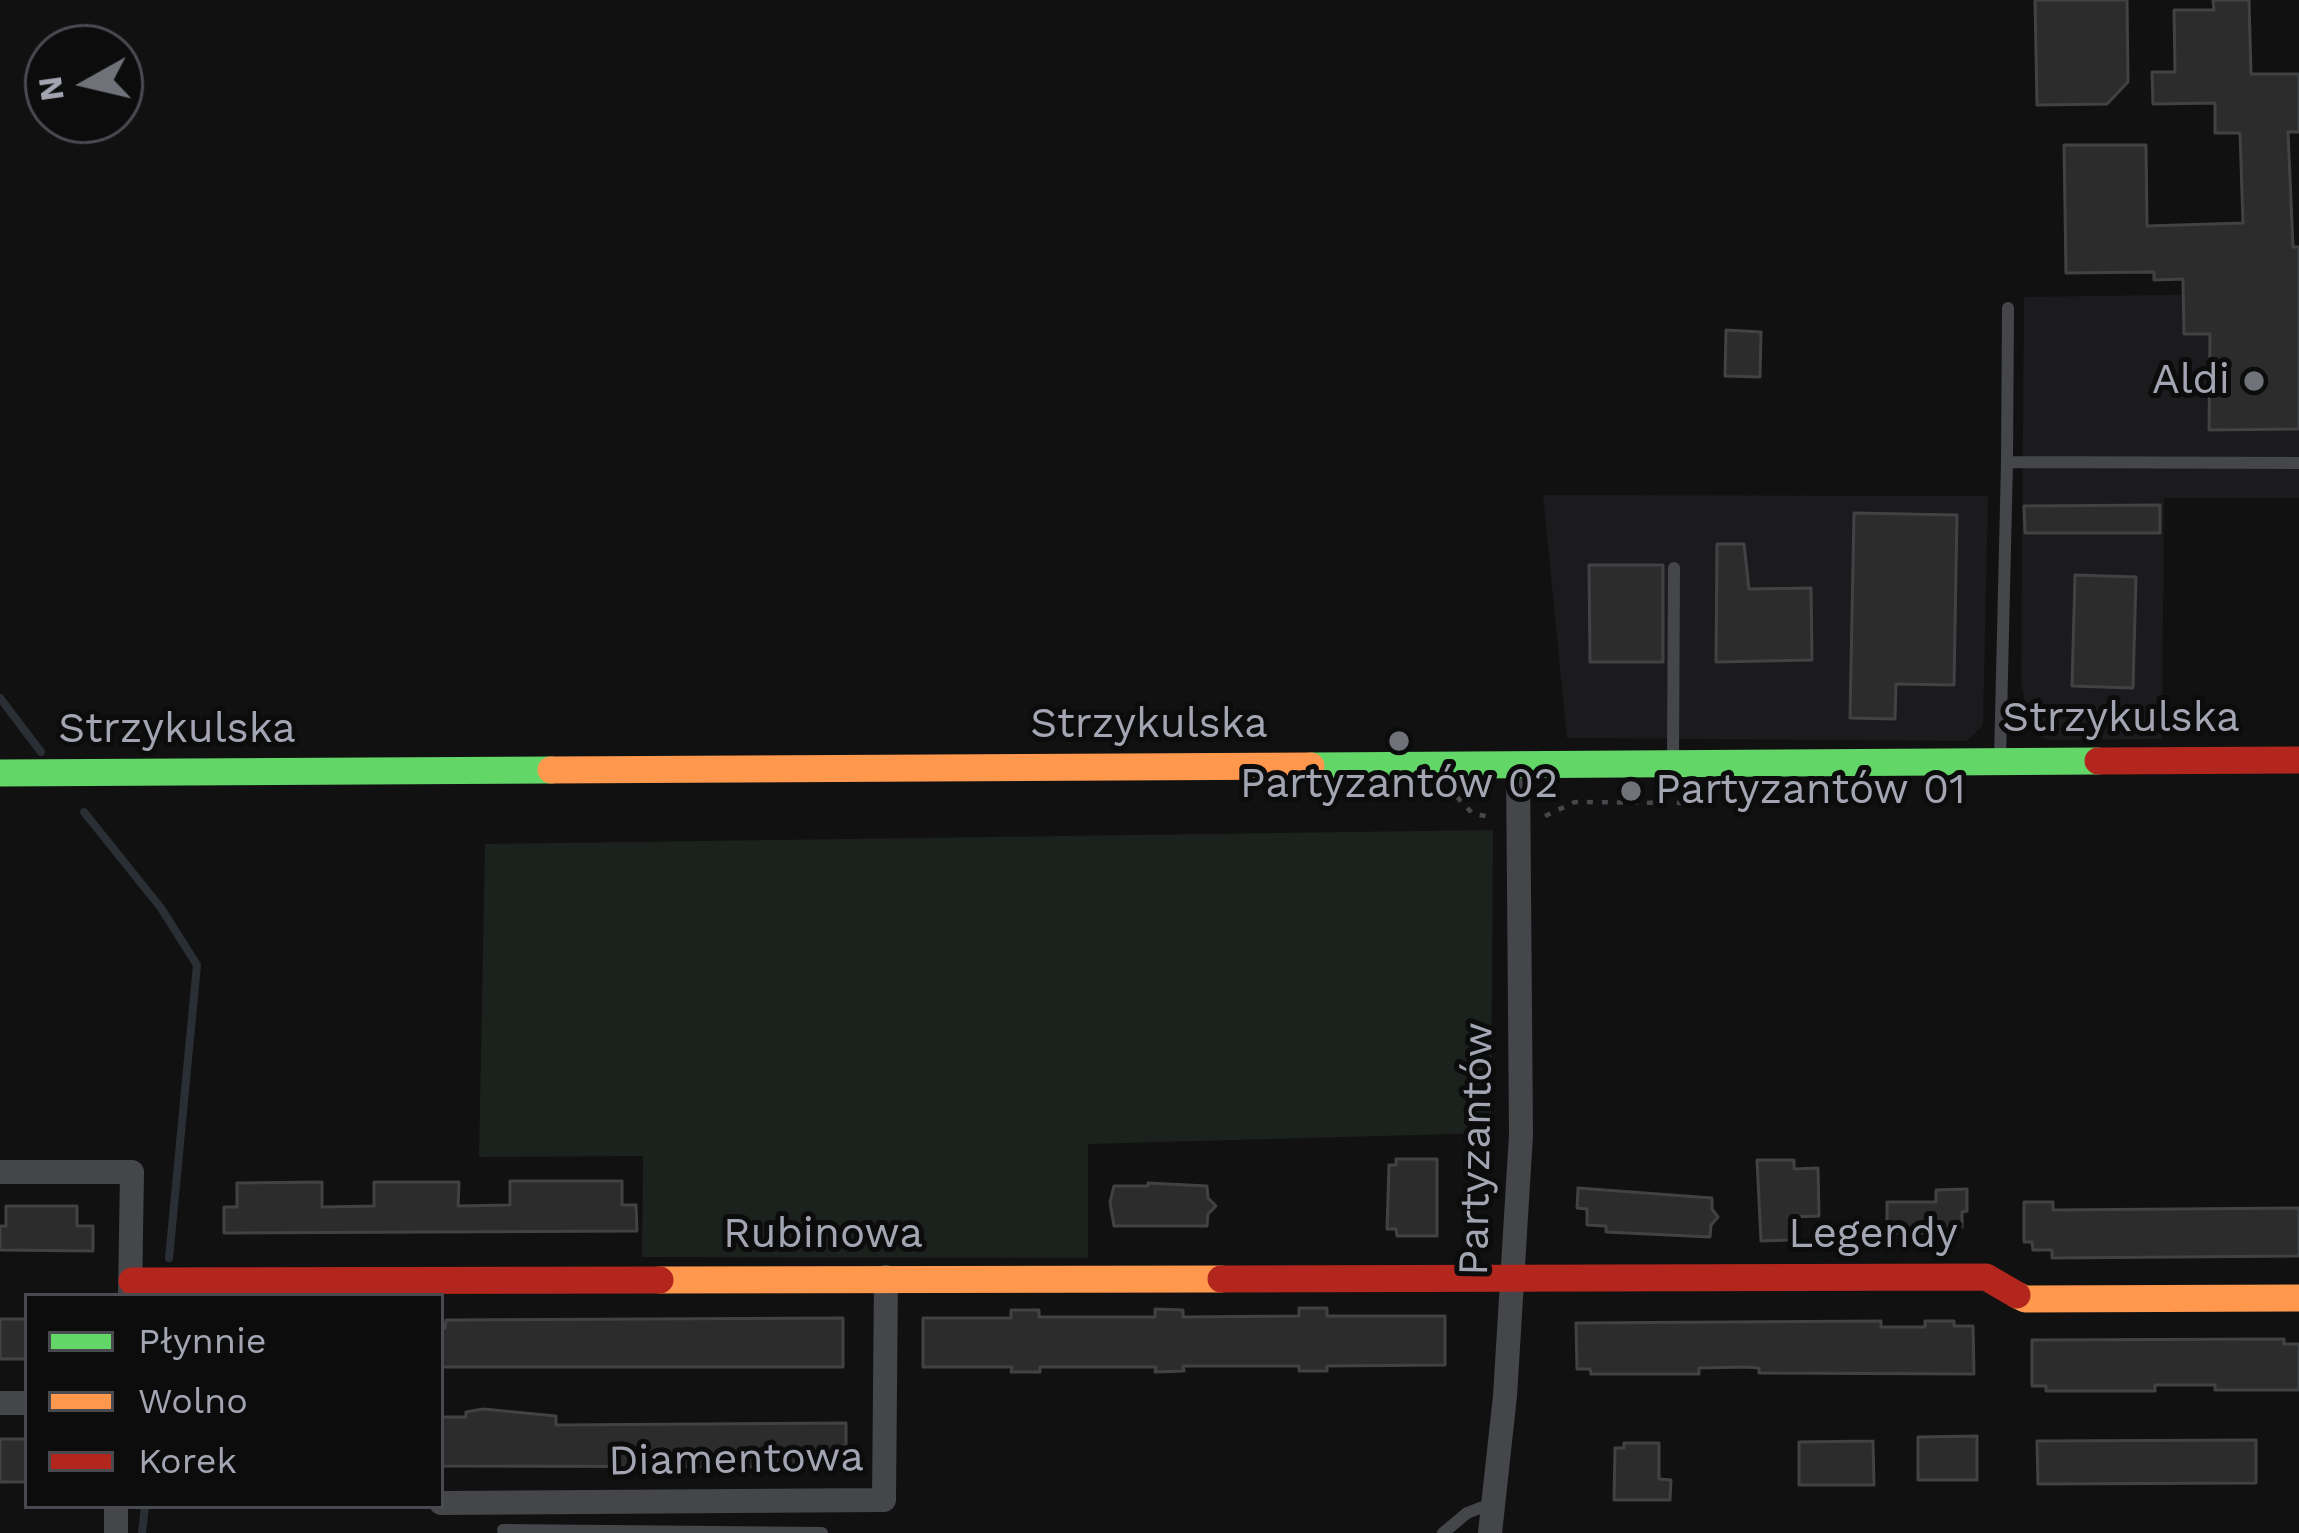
<!DOCTYPE html>
<meta charset="utf-8">
<style>
body{margin:0}
#map{position:relative;width:2299px;height:1533px;overflow:hidden;background:#111;font-family:"Work Sans",sans-serif}
canvas{display:block}
.legend{position:absolute;left:24px;top:1293px;width:420px;height:216px;box-sizing:border-box;background:#0c0c0d;border:3px solid #484a4f;margin:0;padding:15px 21px;list-style:none;font-size:36px;color:#a3a6b2}
.legend li{display:flex;align-items:center;gap:24px;height:60px}
.legend b{width:60px;border:3px solid #484a4f}
.north{position:absolute;left:24px;top:24px;width:120px;height:120px;box-sizing:border-box;background:#0c0c0d;border:3px solid #484a4f;border-radius:50%;rotate:262deg;font-size:33px;font-weight:700;line-height:48px;text-align:center;color:#a3a6b2}
.north::after{content:'';display:block;margin:auto;width:42px;height:54px;background:#70727a;clip-path:polygon(50% 0,100% 100%,50% 72%,0 100%)}
</style>
<div id="map">
<canvas width="2299" height="1533"></canvas>
<ul class="legend">
<li><b style="height:15px;background:#63d668"></b>Płynnie</li>
<li><b style="height:15px;background:#ff974d"></b>Wolno</li>
<li><b style="height:15px;background:#b3261e"></b>Korek</li>
</ul>
<div class="north">N</div>
</div>
<script>
const ctx = document.querySelector('canvas').getContext('2d');
ctx.lineJoin = 'round';
function paint(path, color) { ctx.fillStyle = color; ctx.fill(path, 'evenodd'); }
const shape = rows => new Path2D(rows.map(r => 'M' + r).join(''));
function strokePath(path, color, width, dash) { ctx.strokeStyle = color; ctx.lineWidth = width; ctx.lineCap = dash ? 'butt' : 'round'; ctx.setLineDash(dash || []); ctx.stroke(path); }
function write(font, color, halo, rows, align = 'center') {
  ctx.font = font + ' "Work Sans",sans-serif'; ctx.lineWidth = 10; ctx.setLineDash([]); ctx.textBaseline = 'middle'; ctx.strokeStyle = halo; ctx.fillStyle = color; for (const [text, x, y, turn = 0] of rows) {
    ctx.save(); ctx.translate(x, y); ctx.rotate((+turn || 0) * Math.PI / 180); ctx.textAlign = isNaN(turn) ? turn : align; if (halo) ctx.strokeText(text, 0, 0); ctx.fillText(text, 0, 0); ctx.restore();
  }
}
paint(shape([
 [2299,293,2299,498,2164,498,2162,739,2049,740,2038,736,2029,723,2021,682,2024,297],
 [1543,495,1988,496,1983,725,1967,741,1567,738]
]), '#1b1b1d');
paint(shape([
 [1493,830,1491,1133,1088,1144,1088,1258,642,1257,643,1156,479,1157,485,844]
]), '#1b211c');
strokePath(shape([
 [0,698,41,752],
 [84,812,161,908,197,965,169,1258],
 [142,1533,145,1506]
]), '#292f35', 8);
const building = shape([
 [2035,0,2127,0,2128,82,2107,104,2037,105,2035,0],
 [2213,0,2249,0,2251,74,2299,74,2299,132,2288,132,2293,247,2299,247,2299,429,2209,430,2210,334,2184,334,2183,279,2154,280,2154,272,2066,273,2064,145,2146,145,2147,226,2243,223,2240,133,2215,133,2215,103,2153,104,2152,72,2175,72,2174,10,2214,10,2213,0],
 [1726,330,1761,332,1760,377,1725,376,1726,330],
 [2160,505,2160,533,2025,533,2024,506,2160,505],
 [1854,513,1957,515,1954,685,1896,684,1895,719,1850,718,1854,513],
 [1717,544,1744,544,1749,589,1811,588,1812,660,1716,662,1717,544],
 [1589,565,1663,565,1663,662,1590,662,1589,565],
 [2075,575,2136,577,2133,688,2072,686,2075,575],
 [1396,1159,1437,1159,1437,1236,1397,1236,1396,1229,1387,1229,1389,1165,1396,1165,1396,1159],
 [1757,1160,1794,1160,1794,1169,1818,1168,1819,1216,1789,1217,1790,1240,1761,1241,1757,1160],
 [510,1181,622,1181,622,1205,636,1205,637,1231,224,1233,224,1207,237,1207,237,1183,322,1182,322,1207,374,1206,374,1182,459,1182,458,1206,510,1205,510,1181],
 [1148,1183,1207,1186,1208,1198,1216,1206,1208,1214,1207,1226,1114,1226,1110,1202,1114,1186,1148,1186,1148,1183],
 [1578,1188,1712,1198,1712,1209,1718,1217,1711,1225,1710,1237,1606,1232,1606,1226,1587,1225,1587,1209,1577,1208,1578,1188],
 [1967,1189,1967,1211,1962,1212,1962,1227,1948,1227,1948,1233,1887,1233,1887,1202,1936,1202,1936,1190,1967,1189],
 [2024,1202,2053,1202,2053,1210,2299,1208,2299,1256,2052,1258,2052,1250,2033,1250,2032,1242,2024,1242,2024,1202],
 [6,1206,77,1206,77,1226,93,1226,93,1251,0,1250,0,1226,6,1226,6,1206],
 [1299,1308,1327,1308,1327,1316,1445,1316,1445,1365,1327,1366,1327,1371,1299,1371,1299,1366,1183,1366,1184,1371,1155,1372,1156,1367,1040,1367,1040,1372,1011,1372,1012,1367,923,1367,923,1318,1011,1318,1011,1310,1039,1310,1039,1317,1155,1317,1155,1309,1183,1310,1183,1317,1299,1316,1299,1308],
 [843,1318,843,1367,441,1367,441,1328,445,1328,446,1320,843,1318],
 [0,1319,27,1319,27,1359,0,1359,0,1319],
 [1881,1321,1881,1327,1925,1327,1925,1321,1954,1321,1954,1326,1973,1326,1974,1374,1759,1373,1759,1368,1745,1367,1699,1368,1699,1374,1591,1374,1590,1369,1577,1369,1576,1323,1881,1321],
 [2284,1339,2284,1344,2299,1344,2299,1390,2215,1390,2215,1385,2155,1385,2155,1391,2046,1391,2046,1386,2032,1386,2032,1340,2284,1339],
 [483,1409,556,1416,556,1425,846,1423,846,1467,441,1466,441,1417,466,1417,466,1412,483,1409],
 [1977,1436,1977,1480,1918,1480,1918,1437,1977,1436],
 [0,1439,27,1439,27,1482,0,1482,0,1439],
 [2256,1440,2256,1483,2038,1484,2037,1441,2256,1440],
 [1873,1441,1874,1485,1799,1485,1799,1442,1873,1441],
 [1624,1443,1659,1443,1659,1479,1671,1480,1670,1500,1614,1500,1615,1448,1624,1448,1624,1443]
]);
paint(building, '#2c2c2c');
strokePath(building, '#414244', 3);
strokePath(shape([
 [1457,797,1473,814,1491,817],
 [1545,816,1575,802,1683,803,1709,796]
]), '#47484b', 4.5, [6, 9]);
strokePath(shape([
 [2007,462,2008,308],
 [1673,757,1674,568],
 [2000,760,2007,462,2299,463],
 [503,1530,822,1533],
 [1443,1533,1467,1513,1493,1503]
]), '#45464a', 12);
strokePath(shape([
 [0,1172,132,1172,130,1294],
 [0,1403,27,1403],
 [441,1503,884,1500,886,1277],
 [116,1533,116,1506],
 [1490,1533,1505,1396,1521,1135,1518,765]
]), '#45464a', 24);
strokePath(shape([
 [1311,766,2098,761],
 [0,773,551,770]
]), '#63d668', 27);
strokePath(shape([
 [551,770,1311,766],
 [660,1280,1221,1279],
 [2017,1295,2025,1299,2299,1298]
]), '#ff974d', 27);
strokePath(shape([
 [2098,761,2299,760],
 [1221,1279,1986,1277,2017,1295],
 [132,1281,660,1280]
]), '#b3261e', 27);
for (const [x, y, r, color] of [
 [2254,381,12,"#70727a"],
 [1399,741,12,"#70727a"],
 [1631,791,12,"#70727a"]
]) { const dot = new Path2D(); dot.arc(x, y, r, 0, 2 * Math.PI); ctx.fillStyle = color; ctx.fill(dot); strokePath(dot, '#0c0c0d', 4.5); }
write('42px', '#a3a6b2', '#0c0c0d', [
 ["Aldi",2230,381],
 ["Partyzantów 02",1399,785,"center"],
 ["Partyzantów 01",1655,791,"left"]
], 'right');
write('42px', '#a3a6b2', '#0c0c0d', [
 ["Strzykulska",2121,719],
 ["Strzykulska",1149,725],
 ["Strzykulska",177,730],
 ["Partyzantów",1477,1149,-89],
 ["Rubinowa",823,1235],
 ["Legendy",1873,1235],
 ["Diamentowa",736,1460,-1]
]);
</script>
